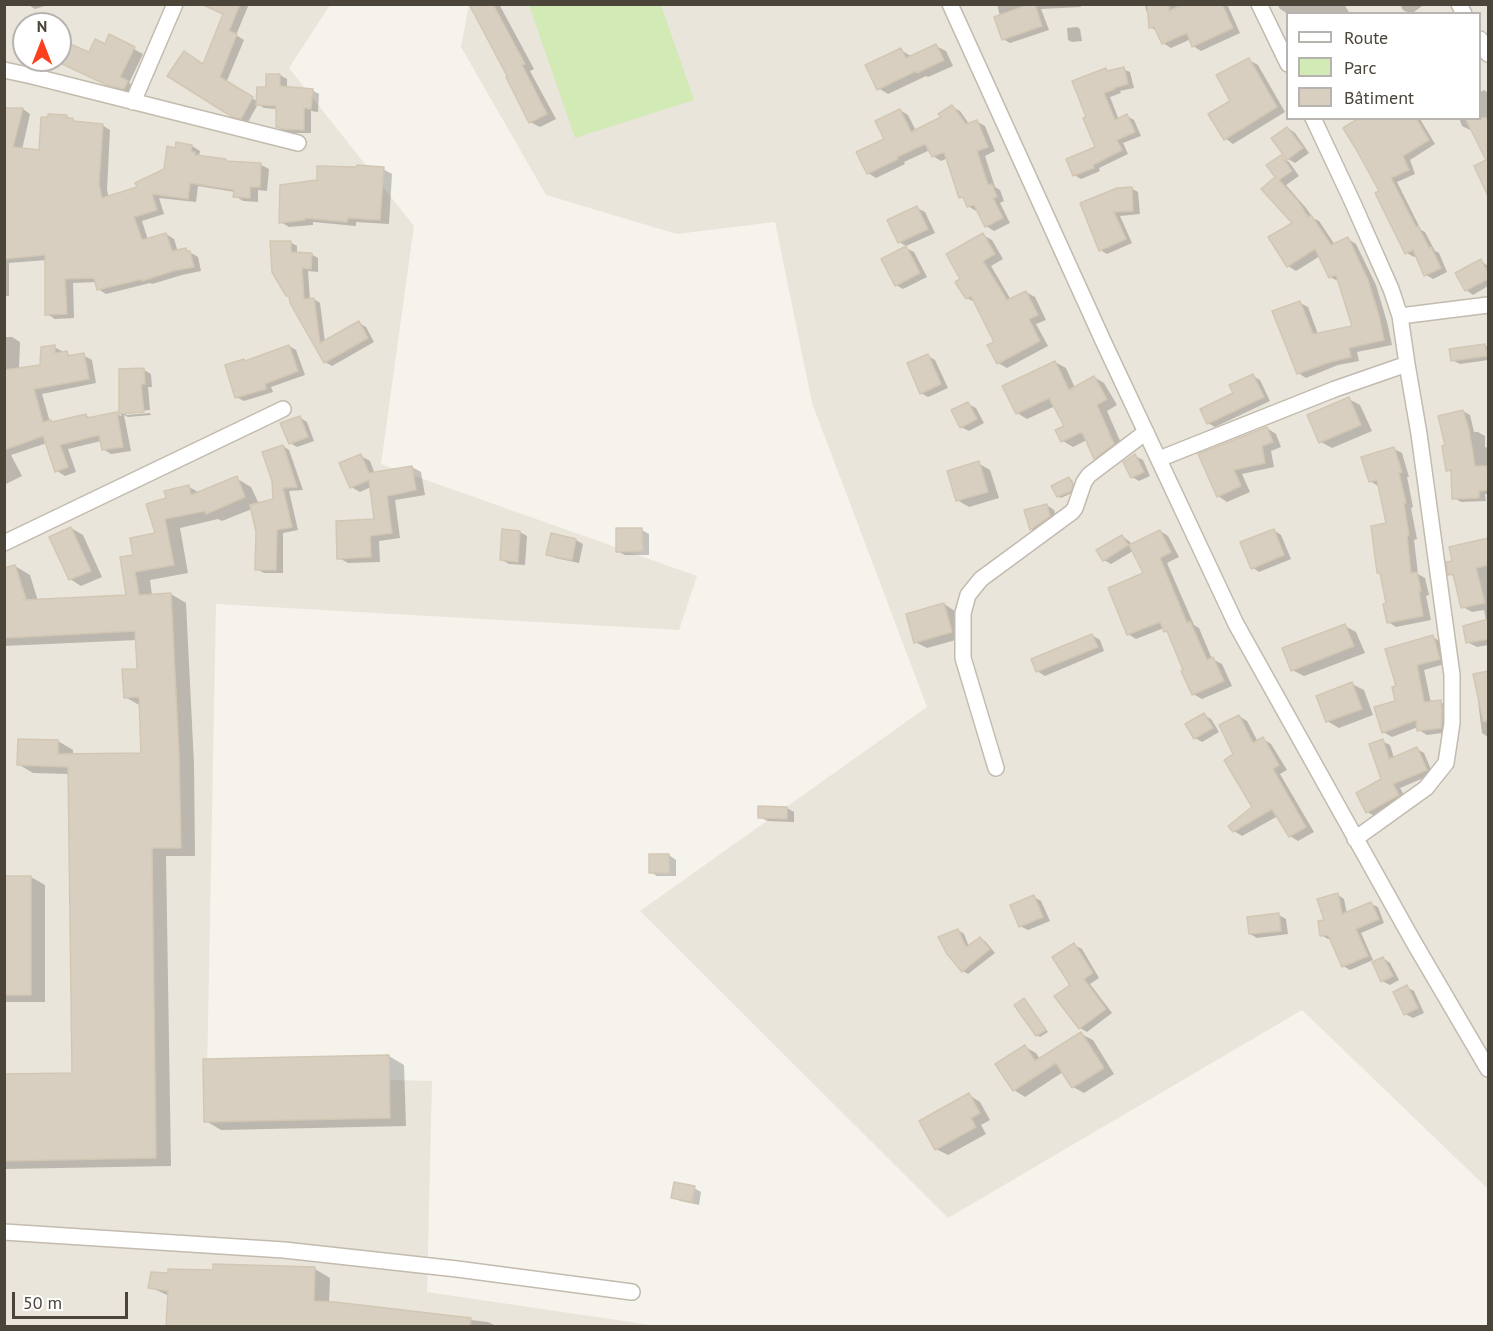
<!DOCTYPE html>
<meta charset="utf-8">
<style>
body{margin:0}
#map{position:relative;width:1493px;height:1331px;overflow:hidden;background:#f6f3ec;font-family:"PT Sans",sans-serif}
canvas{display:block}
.frame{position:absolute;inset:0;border:6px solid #4b4439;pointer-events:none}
.legend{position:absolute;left:1286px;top:12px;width:195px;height:108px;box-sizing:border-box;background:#fff;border:2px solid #b7b4b0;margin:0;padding:8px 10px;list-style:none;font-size:18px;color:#4b4439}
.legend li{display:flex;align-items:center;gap:12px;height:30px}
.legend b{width:30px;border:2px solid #b7b4b0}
.north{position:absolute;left:12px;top:12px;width:60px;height:60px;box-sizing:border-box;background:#fff;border:2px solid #b7b4b0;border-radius:50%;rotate:0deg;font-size:16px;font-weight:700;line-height:24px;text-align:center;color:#4b4439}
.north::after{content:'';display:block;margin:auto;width:21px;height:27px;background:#fc3f1d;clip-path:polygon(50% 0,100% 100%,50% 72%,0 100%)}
.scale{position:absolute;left:12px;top:1292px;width:116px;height:27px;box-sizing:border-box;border:3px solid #4b4439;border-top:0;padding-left:8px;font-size:18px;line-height:21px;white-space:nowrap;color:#4b4439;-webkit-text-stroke:4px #fff;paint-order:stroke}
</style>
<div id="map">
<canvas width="1493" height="1331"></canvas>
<div class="frame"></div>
<ul class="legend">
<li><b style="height:8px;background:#fff"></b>Route</li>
<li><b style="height:16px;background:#d2eab5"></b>Parc</li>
<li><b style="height:16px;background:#d8cfc1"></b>Bâtiment</li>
</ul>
<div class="north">N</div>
<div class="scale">50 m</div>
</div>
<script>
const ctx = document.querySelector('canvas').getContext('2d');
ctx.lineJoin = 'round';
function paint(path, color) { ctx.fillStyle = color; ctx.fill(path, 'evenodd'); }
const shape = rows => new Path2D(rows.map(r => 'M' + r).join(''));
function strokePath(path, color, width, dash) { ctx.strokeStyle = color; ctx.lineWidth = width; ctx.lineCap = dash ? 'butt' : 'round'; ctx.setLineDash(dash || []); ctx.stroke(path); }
paint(shape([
 [469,4,1488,5,1488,1189,1302,1010,948,1218,640,911,927,707,812,403,775,222,677,234,546,195,461,47],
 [1288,14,1480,14,1480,118,1288,118],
 [5,5,330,5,289,68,414,226,381,464,697,576,679,630,216,604,207,1075,432,1081,427,1292,658,1326,5,1326],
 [24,24,60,24,60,60,24,60]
]), '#eae5da');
paint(shape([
 [529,5,661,5,694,100,575,138]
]), '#d2eab5');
paint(shape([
 [27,4,51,4,35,9],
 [217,4,249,4,236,35,244,40,226,83,257,101,280,75,287,79,287,88,312,90,319,94,318,112,311,111,311,133,293,133,284,131,277,126,277,109,264,108,258,104,248,122,242,120,221,108,204,66,225,14],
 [471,4,499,4,534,69,530,71,556,119,540,127,530,122,509,77],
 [997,4,1080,4,1081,7,1041,9,1049,30,1010,43,1003,39,1000,16],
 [1145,4,1227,4,1240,33,1201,51,1193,46,1191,39,1171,48,1163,43,1157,31,1150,27,1149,13,1146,11],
 [1277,4,1344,4,1350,14,1288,14,1288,16,1285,12,1280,9],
 [1400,4,1425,4,1411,14,1403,10],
 [1077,27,1080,29,1082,41,1072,42,1068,40,1067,28],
 [110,36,143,54,129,83,136,87,134,93,118,89,54,60,60,60,60,42,89,54,105,46],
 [936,46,946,51,953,66,928,77,926,76,888,94,878,88,901,50,912,57],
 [1249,60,1258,65,1285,112,1233,144,1225,138,1232,101],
 [1123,69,1130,72,1134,88,1120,91,1121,93,1110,97,1119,120,1127,116,1134,120,1141,136,1123,143,1128,154,1099,168,1100,171,1081,179,1074,175,1097,148,1088,117,1106,70,1110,72],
 [1484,90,1488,93,1488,155,1483,152,1472,128,1470,130,1462,126,1459,118,1480,118,1480,92],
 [952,107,960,111,969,124,976,121,985,126,995,151,985,156,995,187,1000,190,1004,201,1000,203,1010,223,994,231,986,226,978,210,976,211,968,206,966,200,961,197,948,158,941,161,933,156,930,150,904,162,905,164,876,178,868,173,900,110,908,115,916,131,943,118],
 [4,109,23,109,30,114,22,150,40,152,66,116,78,123,102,125,110,130,107,190,109,198,139,188,165,170,177,149,178,144,192,146,200,151,199,156,228,162,261,165,269,169,267,191,258,190,258,202,243,201,235,196,235,192,198,186,196,202,159,198,164,214,142,221,148,240,166,234,174,239,178,252,186,250,198,257,201,271,182,275,152,284,150,283,106,294,98,289,97,282,73,283,74,318,55,319,47,314,46,260,9,263,9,296,4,296],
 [1362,118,1421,118,1420,119,1435,144,1410,160,1415,174,1397,182,1421,230,1425,232,1435,251,1439,253,1447,272,1433,279,1426,275,1417,255,1414,257,1407,253,1381,192],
 [1288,128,1295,133,1309,153,1295,163,1288,159],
 [1281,157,1289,162,1299,176,1286,185,1306,208,1313,218,1319,221,1335,245,1348,239,1356,244,1376,285,1387,322,1392,345,1357,352,1359,361,1338,365,1306,378,1298,373,1300,303,1308,307,1318,334,1354,327,1338,281,1330,277,1320,256,1296,271,1288,266,1294,223,1277,177],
 [383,169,392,174,389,224,356,222,356,226,313,222,313,225,289,227,281,222],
 [1131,188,1138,192,1140,214,1120,216,1132,243,1107,254,1100,250,1117,189],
 [917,208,925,212,935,233,906,246,899,242],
 [983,235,992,240,1003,259,991,266,1011,300,1026,292,1035,297,1046,320,1036,324,1048,346,1007,368,998,363,996,342,976,303,967,298,962,279],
 [290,242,297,246,297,254,311,254,318,258,318,272,308,271,310,300,314,299,320,303,325,342,359,323,366,327,374,342,332,366,325,362,290,297,287,295],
 [906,248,914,252,927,277,903,289,896,285],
 [1481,261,1488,266,1488,286,1473,295,1466,290],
 [4,337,12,337,20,342,19,369,42,367,54,347,74,357,83,355,92,360,96,383,42,394,50,422,54,423,85,415,91,418,116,414,121,416,120,371,144,370,151,374,152,387,148,387,150,410,126,412,126,415,150,413,151,415,128,417,124,415,131,451,111,454,103,449,101,441,68,449,76,472,65,476,57,471,47,443,11,455,22,476,4,485],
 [1485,345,1488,347,1488,360,1460,364,1452,360],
 [289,346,296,350,305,375,271,387,273,392,244,401,236,397,246,362],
 [928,356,935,360,948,388,928,397,921,393],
 [1055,362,1066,368,1075,388,1094,377,1104,383,1117,405,1107,411,1124,450,1106,464,1096,458,1087,440,1073,447,1063,441,1066,426,1055,406,1027,419,1017,413],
 [1253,376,1260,380,1270,401,1215,427,1208,423],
 [1349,399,1360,405,1372,431,1332,448,1321,442],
 [968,404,976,408,984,423,969,431,961,427],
 [1463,411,1470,415,1474,432,1478,432,1485,436,1485,447,1488,448,1488,494,1485,494,1486,501,1461,502,1454,498,1453,473,1447,470,1447,446],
 [299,417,307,422,314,441,297,447,290,443],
 [1267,428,1276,434,1281,447,1271,451,1274,467,1242,474,1250,492,1227,502,1218,496,1200,455],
 [283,446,289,450,303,490,289,491,298,530,283,533,283,573,264,573,257,569,257,532,252,509,222,521,218,519,180,528,188,573,150,580,152,595,171,594,186,603,194,764,195,856,166,856,171,1166,4,1169,4,1075,74,1074,69,774,33,773,18,764,58,741,73,750,73,755,143,754,141,706,125,697,139,670,137,640,4,646,4,570,15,566,30,575,38,601,128,597,135,556,157,534,168,499,189,487,200,493,236,478,251,487,259,504,274,500],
 [1394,449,1402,453,1409,477,1407,477,1413,507,1411,508,1417,539,1414,540,1418,574,1425,578,1429,595,1426,596,1431,620,1396,627,1388,622,1388,604,1382,574,1379,572,1388,524,1378,486,1370,481],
 [361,456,370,461,375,474,412,467,421,472,425,495,395,500,400,538,379,541,380,562,348,563,339,558,375,521,371,487,360,492,351,487],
 [1135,456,1143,460,1150,476,1139,481,1132,477],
 [978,463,990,470,999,498,969,507,957,500],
 [1069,479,1072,480,1075,488,1074,492,1061,498,1058,496],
 [1047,505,1054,510,1057,520,1038,533,1031,529,1026,511],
 [71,528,83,535,102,577,81,586,70,579],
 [642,530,649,534,649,555,625,555,617,551],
 [1274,530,1281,535,1291,559,1259,572,1252,567],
 [504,531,520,532,527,536,525,565,509,564,502,560],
 [1160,531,1168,536,1179,557,1167,563,1194,625,1199,628,1212,659,1222,664,1232,686,1202,699,1193,694,1170,634,1165,631,1164,628,1136,639,1128,634,1145,574,1133,551,1111,564,1104,560,1122,536,1129,541,1132,545],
 [1488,539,1488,645,1477,647,1467,642,1486,621,1484,610,1472,612,1463,607,1455,577,1450,574,1454,562,1451,548],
 [576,540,583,544,579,563,555,558,548,554],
 [944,604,955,611,963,638,927,648,915,642],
 [1345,626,1356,632,1365,653,1304,676,1292,670],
 [1092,635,1100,640,1104,651,1045,676,1037,671],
 [1433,637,1441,642,1448,663,1424,670,1431,703,1440,702,1449,707,1450,732,1427,735,1419,730,1418,727,1392,737,1383,732,1397,702,1398,687],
 [1488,672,1488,740,1488,737,1482,733,1478,701,1480,701,1475,675],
 [1352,684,1364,690,1373,715,1339,728,1327,721],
 [1204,715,1211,719,1219,732,1202,742,1195,738],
 [1239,716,1247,721,1258,742,1263,739,1271,744,1287,770,1280,774,1314,832,1298,841,1290,836,1278,816,1242,836,1234,831,1254,807,1235,755],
 [1382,741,1390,745,1394,758,1417,749,1424,753,1433,774,1400,788,1406,799,1375,816,1367,812,1382,780],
 [787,808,794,812,794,822,767,821,760,817],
 [669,855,676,860,676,876,657,876,650,872],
 [4,877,31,877,45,885,45,1002,4,1002],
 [1338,895,1344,899,1347,914,1371,904,1378,907,1384,923,1361,933,1373,960,1350,970,1343,966,1331,938,1328,939,1321,935],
 [1034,897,1041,901,1050,921,1028,930,1020,926],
 [1279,915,1286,919,1288,934,1257,938,1250,934],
 [958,930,964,934,969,947,980,938,986,942,995,953,968,974,963,971],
 [1074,945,1082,949,1099,978,1090,984,1112,1013,1087,1032,1080,1028,1072,986],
 [1383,958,1390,963,1399,980,1390,985,1382,981],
 [1406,987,1414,991,1424,1013,1413,1018,1405,1014],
 [1024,1000,1027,1002,1048,1032,1040,1037,1037,1035],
 [1081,1034,1093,1040,1114,1074,1084,1093,1073,1087,1063,1072,1025,1097,1014,1090,1025,1047,1036,1053,1040,1059],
 [389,1056,404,1065,406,1126,221,1130,206,1121],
 [969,1095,980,1102,990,1120,981,1125,986,1134,948,1155,936,1149],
 [694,1188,701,1192,699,1205,680,1201,673,1197],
 [315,1269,330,1278,329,1304,488,1322,496,1326,168,1326,169,1296,150,1287]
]), '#0003');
const building = shape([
 [201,4,240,4,229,31,237,34,220,77,253,97,241,119,233,117,221,110,167,76,184,51,203,64,223,14,201,4],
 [469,4,493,4,525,64,522,65,547,114,529,123,506,77,507,76,469,4],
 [1030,4,1035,4,1042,26,1002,40,994,17,1030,4],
 [1147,4,1169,4,1169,11,1184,4,1222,4,1233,28,1192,47,1187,33,1162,44,1154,27,1149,28,1147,4],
 [109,34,135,47,120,77,128,81,124,89,107,85,60,63,60,40,89,52,95,39,105,44,109,34],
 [936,44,944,60,917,73,916,71,877,90,865,65,901,48,906,58,936,44],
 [1249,58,1277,107,1224,140,1208,114,1230,101,1216,75,1249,58],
 [1124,67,1128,84,1114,88,1115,89,1104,93,1115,120,1127,114,1135,132,1117,140,1122,150,1093,165,1094,168,1073,176,1066,159,1095,147,1083,118,1086,117,1072,81,1106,68,1107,71,1124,67],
 [266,74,280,74,280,86,313,89,311,109,304,108,304,130,284,129,276,127,276,106,256,105,257,87,266,87,266,74],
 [952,105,966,124,977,120,988,147,977,151,988,185,992,184,997,197,993,198,1003,218,985,227,974,205,967,207,963,197,959,198,944,152,932,157,925,144,897,157,898,159,867,174,856,152,884,139,875,121,900,109,911,132,941,117,938,114,952,105],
 [4,108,23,108,13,147,39,150,41,117,48,117,48,114,67,115,66,118,73,118,73,121,103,124,99,184,102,198,137,187,135,183,164,169,167,146,175,148,176,142,192,145,191,152,195,152,195,155,226,159,226,161,261,163,260,187,250,187,250,198,233,197,234,190,190,183,188,199,152,194,157,210,134,217,142,240,166,233,172,251,186,248,187,251,190,251,194,267,173,271,142,281,142,279,97,290,94,278,65,279,67,314,45,315,45,255,4,259,4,108],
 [1359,118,1416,118,1429,140,1403,156,1409,170,1391,178,1416,227,1418,226,1429,248,1431,247,1441,268,1424,276,1413,250,1405,254,1375,193,1379,191,1356,149,1343,128,1359,118],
 [1465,118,1488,118,1488,196,1474,166,1486,160,1465,118],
 [1287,127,1303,148,1287,160,1271,138,1287,127],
 [1281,155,1292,171,1279,180,1298,201,1308,217,1311,215,1331,245,1348,237,1368,280,1379,316,1384,340,1349,348,1351,357,1330,362,1297,374,1272,311,1300,301,1313,334,1352,326,1336,275,1329,278,1315,249,1287,267,1268,237,1292,223,1261,189,1275,177,1266,165,1281,155],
 [357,165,384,167,380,220,348,218,347,222,305,218,305,220,279,223,280,185,317,180,317,166,356,167,357,165],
 [1132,187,1133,211,1114,212,1126,239,1099,251,1080,203,1117,188,1132,187],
 [917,206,928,229,898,243,887,220,917,206],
 [983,233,995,254,983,261,1007,300,1026,291,1038,315,1029,319,1040,341,997,364,987,345,994,342,971,296,966,299,955,282,960,279,946,254,983,233],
 [270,241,291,241,291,252,312,253,311,269,302,268,304,299,314,298,320,343,359,321,368,338,324,363,290,303,289,296,286,296,272,272,270,241],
 [906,246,920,273,895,286,881,259,906,246],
 [1481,259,1488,273,1488,279,1465,291,1455,273,1481,259],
 [1485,344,1487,356,1451,361,1449,349,1485,344],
 [55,345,55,353,67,351,68,356,84,353,89,379,34,389,43,422,51,420,52,422,86,414,87,418,117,412,123,447,102,450,99,435,60,445,68,467,55,472,43,436,4,450,4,370,40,365,41,347,55,345],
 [289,345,298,371,265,384,266,389,235,398,225,365,244,359,245,361,289,345],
 [928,354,941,384,920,394,907,363,928,354],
 [1055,361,1069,390,1094,376,1107,399,1097,405,1114,444,1094,459,1082,432,1061,442,1055,430,1064,426,1049,398,1016,414,1002,386,1055,361],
 [144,368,145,384,141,384,144,412,119,414,119,369,144,368],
 [1253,374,1264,397,1207,424,1200,409,1233,393,1229,385,1253,374],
 [1349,397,1361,425,1319,443,1307,415,1349,397],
 [968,402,977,419,960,428,951,410,968,402],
 [1463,410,1469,430,1475,466,1488,466,1488,490,1479,491,1479,498,1452,499,1451,470,1446,471,1442,446,1445,445,1438,416,1463,410],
 [300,416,308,437,289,444,280,423,300,416],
 [1267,427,1273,442,1262,446,1265,463,1234,470,1241,486,1217,497,1198,454,1267,427],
 [283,445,297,487,283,488,292,527,277,530,276,570,255,570,256,532,250,505,273,499,272,481,262,452,283,445],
 [1394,447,1402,472,1399,473,1406,503,1404,504,1409,535,1407,536,1411,573,1417,572,1421,591,1419,592,1423,616,1387,623,1383,604,1386,603,1380,573,1377,573,1371,526,1386,523,1377,480,1369,482,1361,457,1394,447],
 [361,454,369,473,412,466,416,490,387,496,392,533,370,536,371,557,337,559,336,521,374,519,369,480,350,488,339,463,361,454],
 [1135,454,1144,472,1131,478,1123,462,1135,454],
 [979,461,988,492,956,501,947,471,979,461],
 [237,476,245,497,206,514,205,511,165,519,174,565,135,572,139,595,171,593,179,754,181,848,152,848,156,1158,4,1161,4,1074,72,1073,68,767,17,765,18,739,58,740,58,754,141,753,139,697,124,698,122,669,137,669,135,631,4,638,4,568,15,565,26,599,23,600,126,595,120,557,133,555,130,538,155,533,146,504,166,498,164,491,189,485,191,495,237,476],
 [1069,477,1073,485,1071,491,1057,497,1051,486,1069,477],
 [1047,504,1050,516,1030,530,1024,510,1047,504],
 [71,527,91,571,69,580,49,537,71,527],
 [616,528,642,528,643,551,616,552,616,528],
 [502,529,520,531,518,562,500,560,502,529],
 [1274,529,1284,555,1251,569,1240,542,1274,529],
 [1160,530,1171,552,1160,558,1187,623,1190,621,1207,660,1213,657,1224,681,1192,695,1181,671,1183,670,1167,631,1164,632,1160,622,1127,635,1108,588,1143,573,1129,545,1160,530],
 [551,533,576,539,572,560,546,555,551,533],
 [1122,535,1128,545,1103,561,1096,550,1122,535],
 [1488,538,1488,565,1476,568,1485,603,1461,608,1453,574,1448,575,1446,562,1452,561,1449,547,1488,538],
 [944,603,952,632,914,643,906,614,944,603],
 [1488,619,1488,639,1466,643,1463,626,1488,619],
 [1345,624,1354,646,1291,671,1282,648,1345,624],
 [1092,634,1098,647,1036,672,1031,659,1092,634],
 [1433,635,1440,659,1417,665,1424,702,1441,700,1442,711,1441,728,1417,731,1416,720,1382,733,1374,707,1395,701,1392,687,1396,686,1385,649,1433,635],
 [1488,671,1488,721,1483,721,1473,674,1488,671],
 [1352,682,1362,709,1326,722,1316,696,1352,682],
 [1204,713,1213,728,1194,739,1185,724,1204,713],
 [1239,715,1253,743,1263,737,1279,765,1273,769,1306,827,1289,837,1272,809,1233,832,1228,826,1252,807,1224,760,1233,754,1219,725,1239,715],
 [1383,739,1389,759,1417,747,1427,770,1393,784,1399,795,1366,813,1356,793,1381,779,1369,744,1383,739],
 [758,806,787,807,787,819,758,818,758,806],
 [649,854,669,854,669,873,649,873,649,854],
 [4,876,31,876,31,995,4,995,4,876],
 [1338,893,1342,914,1371,902,1379,919,1356,929,1368,956,1342,967,1328,935,1320,936,1318,921,1324,920,1317,899,1338,893],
 [1034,895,1043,917,1019,927,1010,905,1034,895],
 [1279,913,1281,931,1249,934,1247,917,1279,913],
 [958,929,966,947,980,937,990,949,962,972,947,954,938,937,958,929],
 [1074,943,1093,973,1084,979,1106,1009,1079,1029,1054,996,1070,985,1052,957,1074,943],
 [1383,957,1393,976,1381,982,1372,962,1383,957],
 [1407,985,1418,1008,1404,1015,1393,992,1407,985],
 [1024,998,1046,1030,1036,1036,1014,1005,1024,998],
 [1081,1032,1104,1068,1072,1088,1056,1063,1013,1091,995,1064,1025,1045,1035,1061,1081,1032],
 [389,1055,390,1118,204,1122,203,1059,389,1055],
 [969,1093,980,1113,971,1118,976,1127,935,1150,919,1121,969,1093],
 [674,1182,695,1186,692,1202,671,1198,674,1182],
 [213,1264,315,1267,314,1301,335,1302,471,1318,470,1326,166,1326,168,1291,148,1288,151,1272,168,1273,168,1269,213,1270,213,1264]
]);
paint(building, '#d8cfc1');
strokePath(building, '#d3c7b4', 1.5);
const street = shape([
 [950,4,1104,343,1236,624,1413,941,1488,1069],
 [1259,4,1288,64],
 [1459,4,1464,14],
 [1480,39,1488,54],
 [4,70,32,76,298,143],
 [133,102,175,4],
 [1313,118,1352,201,1391,289,1400,316,1407,364,1419,434,1452,675,1452,723,1446,763,1426,788,1355,839],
 [1400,316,1488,305],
 [1159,459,1335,389,1407,364],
 [4,543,283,409],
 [996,768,963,658,963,613,968,595,981,579,1072,512,1075,508,1084,482,1089,475,1146,432],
 [4,1232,284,1250,457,1269,632,1292]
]);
strokePath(street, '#c2bbae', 18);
strokePath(street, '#fff', 15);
</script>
